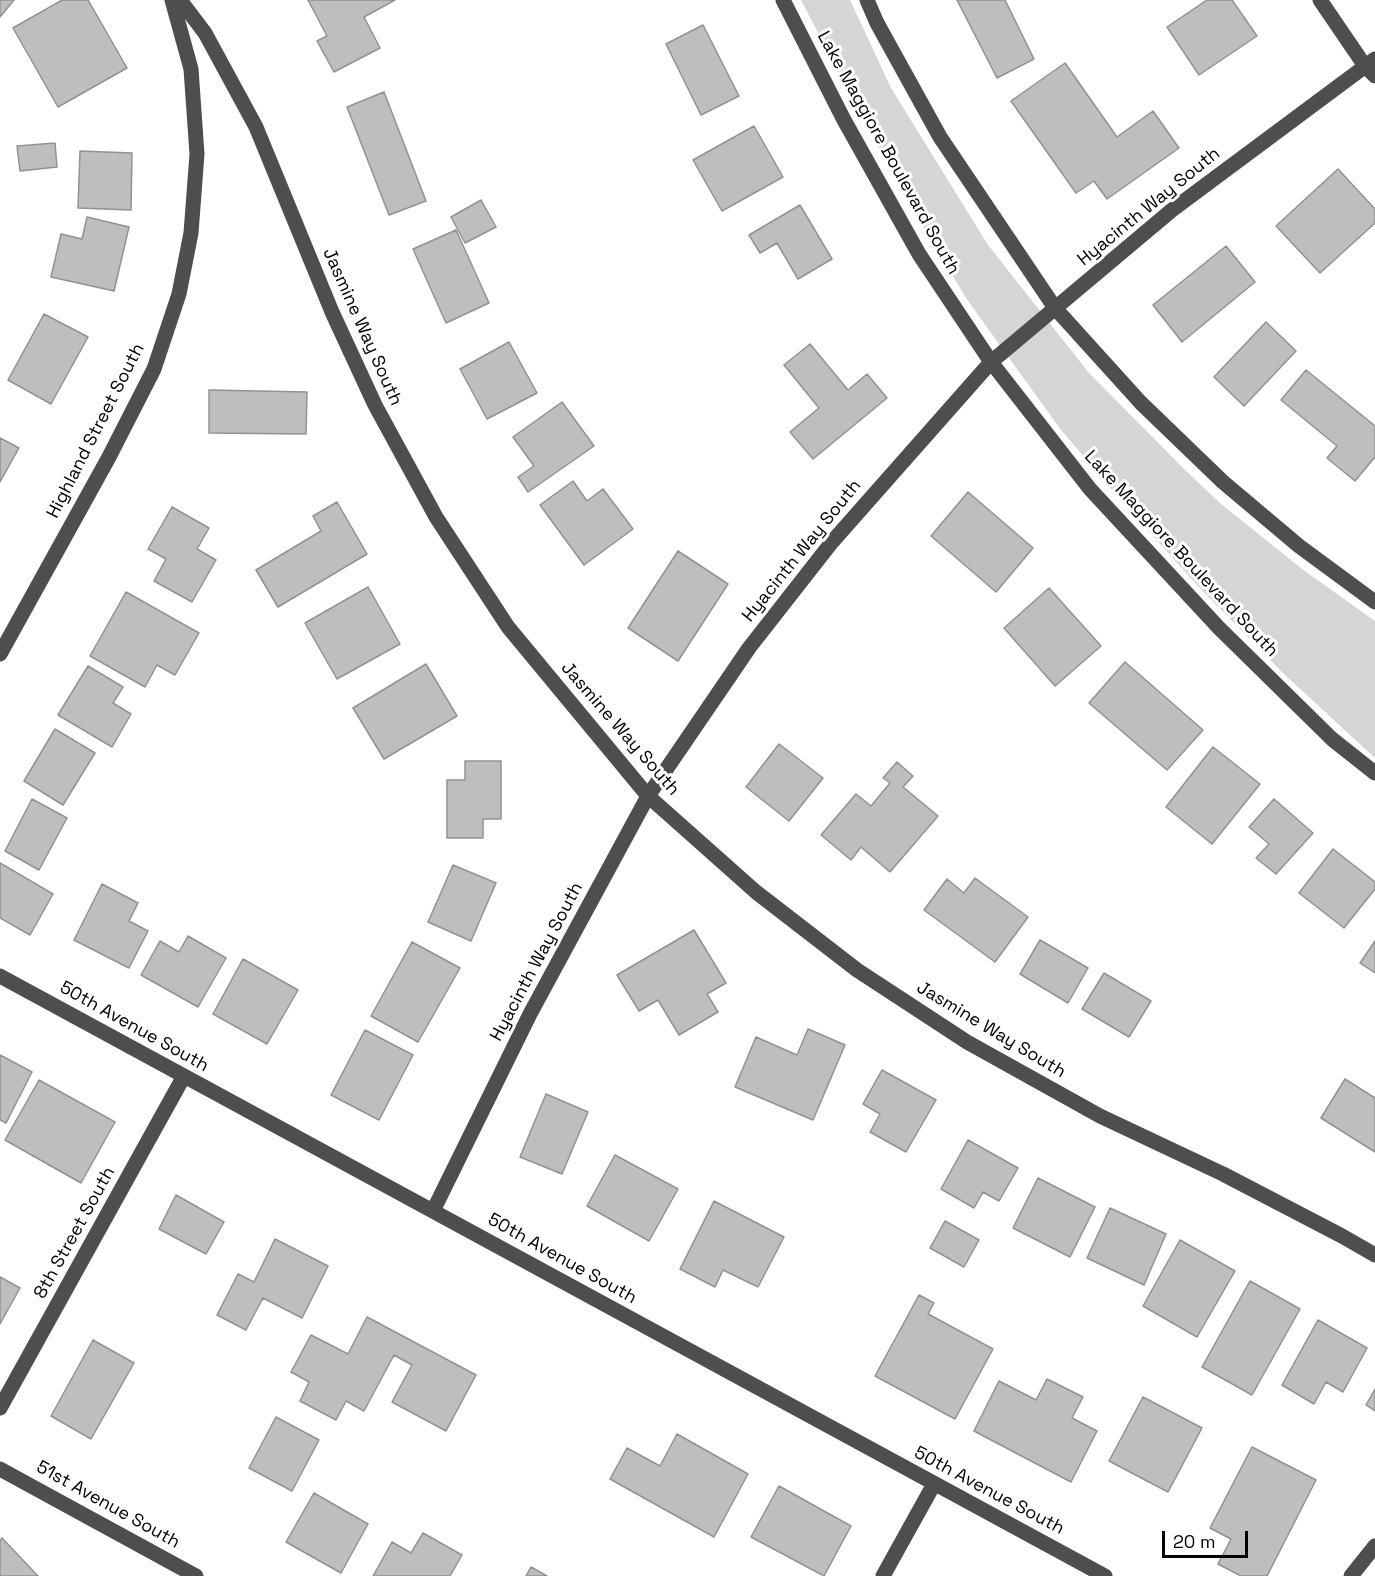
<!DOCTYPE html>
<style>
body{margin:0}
#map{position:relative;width:1375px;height:1576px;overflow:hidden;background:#fff;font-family:"Space Grotesk",sans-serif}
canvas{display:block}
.scale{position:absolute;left:1162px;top:1531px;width:86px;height:27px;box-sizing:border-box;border:3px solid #000;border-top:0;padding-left:8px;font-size:18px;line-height:21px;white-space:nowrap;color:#000;-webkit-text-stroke:4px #fff;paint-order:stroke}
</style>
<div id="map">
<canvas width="1375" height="1576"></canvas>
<div class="scale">20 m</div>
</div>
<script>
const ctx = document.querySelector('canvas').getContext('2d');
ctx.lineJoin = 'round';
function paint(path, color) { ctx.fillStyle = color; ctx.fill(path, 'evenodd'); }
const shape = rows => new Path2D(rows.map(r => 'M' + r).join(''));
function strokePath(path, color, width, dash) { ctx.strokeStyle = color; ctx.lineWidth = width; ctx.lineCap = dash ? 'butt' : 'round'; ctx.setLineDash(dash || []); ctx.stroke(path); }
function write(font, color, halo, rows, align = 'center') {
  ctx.font = font + ' "Space Grotesk",sans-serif'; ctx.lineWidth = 6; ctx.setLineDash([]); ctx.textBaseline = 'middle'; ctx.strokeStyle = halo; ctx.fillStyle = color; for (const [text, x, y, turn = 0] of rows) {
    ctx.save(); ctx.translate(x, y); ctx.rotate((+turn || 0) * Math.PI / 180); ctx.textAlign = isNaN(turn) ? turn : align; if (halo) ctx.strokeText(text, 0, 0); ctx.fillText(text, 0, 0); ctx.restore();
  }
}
paint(shape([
 [801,0,850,0,891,88,988,245,1089,373,1185,470,1220,503,1302,569,1375,621,1375,758,1285,675,1197,585,1126,506,1061,430,968,301,899,187]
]), '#d5d5d5');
const building = shape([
 [0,0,14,0,0,17,0,0],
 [62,0,88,0,127,68,58,107,13,28,62,0],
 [308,0,395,0,364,17,380,48,334,72,317,41,327,36,308,0],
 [957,0,1005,0,1034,59,997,78,957,0],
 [1207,0,1232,0,1257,36,1199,75,1167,27,1207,0],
 [703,25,739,96,701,115,666,44,703,25],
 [1065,63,1117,137,1153,111,1179,148,1107,199,1094,181,1076,193,1011,101,1065,63],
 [384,92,426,201,389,215,347,107,384,92],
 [754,126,783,177,722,211,693,160,754,126],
 [55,143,57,167,20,171,17,146,55,143],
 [80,151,132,153,131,210,78,208,80,151],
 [1338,169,1375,209,1375,223,1320,273,1276,226,1338,169],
 [481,200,496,227,465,243,451,217,481,200],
 [800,205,832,259,798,279,777,243,760,253,749,235,800,205],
 [87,217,129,227,114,291,51,277,61,234,82,239,87,217],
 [456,230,489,303,446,323,413,249,456,230],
 [1226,246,1255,282,1182,342,1153,305,1226,246],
 [44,314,88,337,51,404,8,380,44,314],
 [1266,322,1296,351,1244,406,1214,377,1266,322],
 [509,342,537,393,487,419,460,369,509,342],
 [810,344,848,390,867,374,887,398,813,459,790,432,819,408,784,365,810,344],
 [1306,370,1375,426,1375,457,1355,481,1327,458,1337,446,1281,400,1306,370],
 [209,390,307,392,306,434,209,433,209,390],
 [562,402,594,446,528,492,518,477,534,466,513,437,562,402],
 [0,438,19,448,0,482,0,438],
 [573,481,587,501,603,489,633,529,584,565,540,505,573,481],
 [968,492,1033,548,996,592,931,536,968,492],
 [337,502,367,554,278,607,256,570,321,531,313,516,337,502],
 [172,507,209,528,197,549,216,560,192,602,154,581,166,559,148,549,172,507],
 [678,551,728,584,678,661,628,628,678,551],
 [368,587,400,644,337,679,305,623,368,587],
 [1049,588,1101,646,1055,686,1004,628,1049,588],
 [126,592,199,633,175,675,157,665,145,687,90,656,126,592],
 [1125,662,1203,730,1167,770,1089,703,1125,662],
 [426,664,457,716,384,759,353,708,426,664],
 [88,666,123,687,113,703,131,714,112,747,58,715,88,666],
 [55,729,95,753,63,805,24,781,55,729],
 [779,744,823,778,789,821,746,787,779,744],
 [1213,747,1260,784,1212,844,1166,807,1213,747],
 [465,761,501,761,501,819,483,819,483,838,447,838,447,780,465,780,465,761],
 [897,762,913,776,903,787,938,816,890,872,861,847,851,860,821,835,856,794,871,806,890,783,883,778,897,762],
 [32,799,67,818,39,870,5,851,32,799],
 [1274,799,1313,833,1276,874,1256,858,1269,844,1249,827,1274,799],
 [1333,849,1375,882,1375,889,1344,928,1299,893,1333,849],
 [0,863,53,894,30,935,0,918,0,863],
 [453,865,496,883,471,941,428,922,453,865],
 [975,878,1028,917,995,962,924,910,947,879,964,893,975,878],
 [102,884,138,903,129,921,148,931,129,968,74,940,102,884],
 [694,930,726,983,707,994,718,1012,679,1035,658,1000,639,1011,617,975,694,930],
 [188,936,226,958,198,1007,141,975,160,941,179,952,188,936],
 [1040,940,1088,968,1068,1003,1020,974,1040,940],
 [1375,941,1375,973,1360,963,1375,941],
 [412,942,460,968,418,1042,371,1016,412,942],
 [243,959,298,990,267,1044,213,1014,243,959],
 [1104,973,1151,1001,1129,1037,1082,1009,1104,973],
 [808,1029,845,1045,813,1120,735,1087,756,1037,797,1055,808,1029],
 [365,1030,413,1055,379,1120,331,1095,365,1030],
 [0,1055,32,1072,6,1123,0,1120,0,1055],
 [882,1070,936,1100,906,1152,870,1132,880,1114,863,1104,882,1070],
 [1345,1079,1375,1098,1375,1152,1321,1118,1345,1079],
 [39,1080,115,1122,81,1183,5,1140,39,1080],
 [546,1094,588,1112,562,1174,520,1157,546,1094],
 [968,1140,1018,1168,999,1201,983,1192,974,1208,941,1189,968,1140],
 [615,1155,678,1189,649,1241,587,1206,615,1155],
 [1038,1178,1095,1207,1070,1257,1013,1228,1038,1178],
 [176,1195,224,1222,206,1254,159,1229,176,1195],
 [714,1201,784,1237,758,1287,723,1270,715,1287,680,1269,714,1201],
 [1110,1208,1166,1234,1144,1285,1087,1258,1110,1208],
 [945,1221,979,1240,964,1267,930,1248,945,1221],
 [275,1239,328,1266,302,1318,263,1298,246,1330,217,1315,238,1274,254,1282,275,1239],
 [1180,1240,1235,1271,1197,1337,1143,1306,1180,1240],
 [0,1277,20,1288,0,1324,0,1277],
 [1250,1281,1300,1309,1252,1395,1202,1367,1250,1281],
 [919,1295,934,1303,928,1314,993,1349,955,1419,875,1376,919,1295],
 [367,1317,476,1375,446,1431,392,1402,412,1365,394,1355,364,1411,346,1401,336,1420,300,1401,309,1382,291,1372,311,1335,348,1354,367,1317],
 [1318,1320,1367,1348,1343,1392,1326,1382,1314,1404,1282,1385,1318,1320],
 [93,1340,134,1363,91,1439,51,1416,93,1340],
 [1047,1379,1083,1397,1072,1418,1097,1431,1071,1482,974,1431,999,1381,1036,1400,1047,1379],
 [1375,1389,1375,1411,1366,1405,1375,1389],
 [1143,1397,1202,1428,1168,1492,1109,1461,1143,1397],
 [276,1417,319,1440,292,1491,249,1468,276,1417],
 [677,1434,748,1474,714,1537,610,1479,627,1448,660,1466,677,1434],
 [1252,1447,1316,1480,1267,1576,1241,1576,1218,1564,1231,1539,1210,1528,1252,1447],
 [779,1486,851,1526,824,1576,751,1537,779,1486],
 [314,1493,368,1524,341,1573,286,1542,314,1493],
 [423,1533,462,1555,450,1576,373,1576,392,1542,411,1553,423,1533],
 [2,1538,38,1576,0,1576,0,1541,2,1538],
 [531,1567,547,1576,526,1576,531,1567]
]);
paint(building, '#bebebe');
strokePath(building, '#929292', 1.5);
strokePath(shape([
 [180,0,205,33,256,127,332,312,375,405,436,517,508,627,648,796,756,892,857,970,967,1042,1100,1116,1223,1174,1342,1236,1375,1255],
 [783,0,844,120,919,254,991,362,1090,489,1219,628,1332,739,1375,773],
 [867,0,877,23,940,137,1055,308,1141,403,1223,482,1299,546,1375,602],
 [1320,0,1365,66,1375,76],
 [0,654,109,457,154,369,179,294,191,233,197,154,191,69,172,0],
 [0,976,1105,1576],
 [433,1211,530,1014,648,796,749,648,832,542,991,362,1172,210,1375,59],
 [0,1408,184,1076],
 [0,1469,196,1576],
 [883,1576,934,1484],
 [1351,1576,1375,1546]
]), '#4e4e4e', 15);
write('18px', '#000', '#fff', [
 ["Lake Maggiore Boulevard South",888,153,61],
 ["Hyacinth Way South",1149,207,-39],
 ["Jasmine Way South",362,327,66],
 ["Highland Street South",96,431,-63],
 ["Hyacinth Way South",802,551,-51],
 ["Lake Maggiore Boulevard South",1181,554,47],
 ["Jasmine Way South",620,729,49],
 ["Hyacinth Way South",537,962,-62],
 ["50th Avenue South",134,1027,29],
 ["Jasmine Way South",991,1030,31],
 ["8th Street South",75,1233,-61],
 ["50th Avenue South",562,1259,29],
 ["50th Avenue South",989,1491,28],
 ["51st Avenue South",108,1505,29]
]);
</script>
